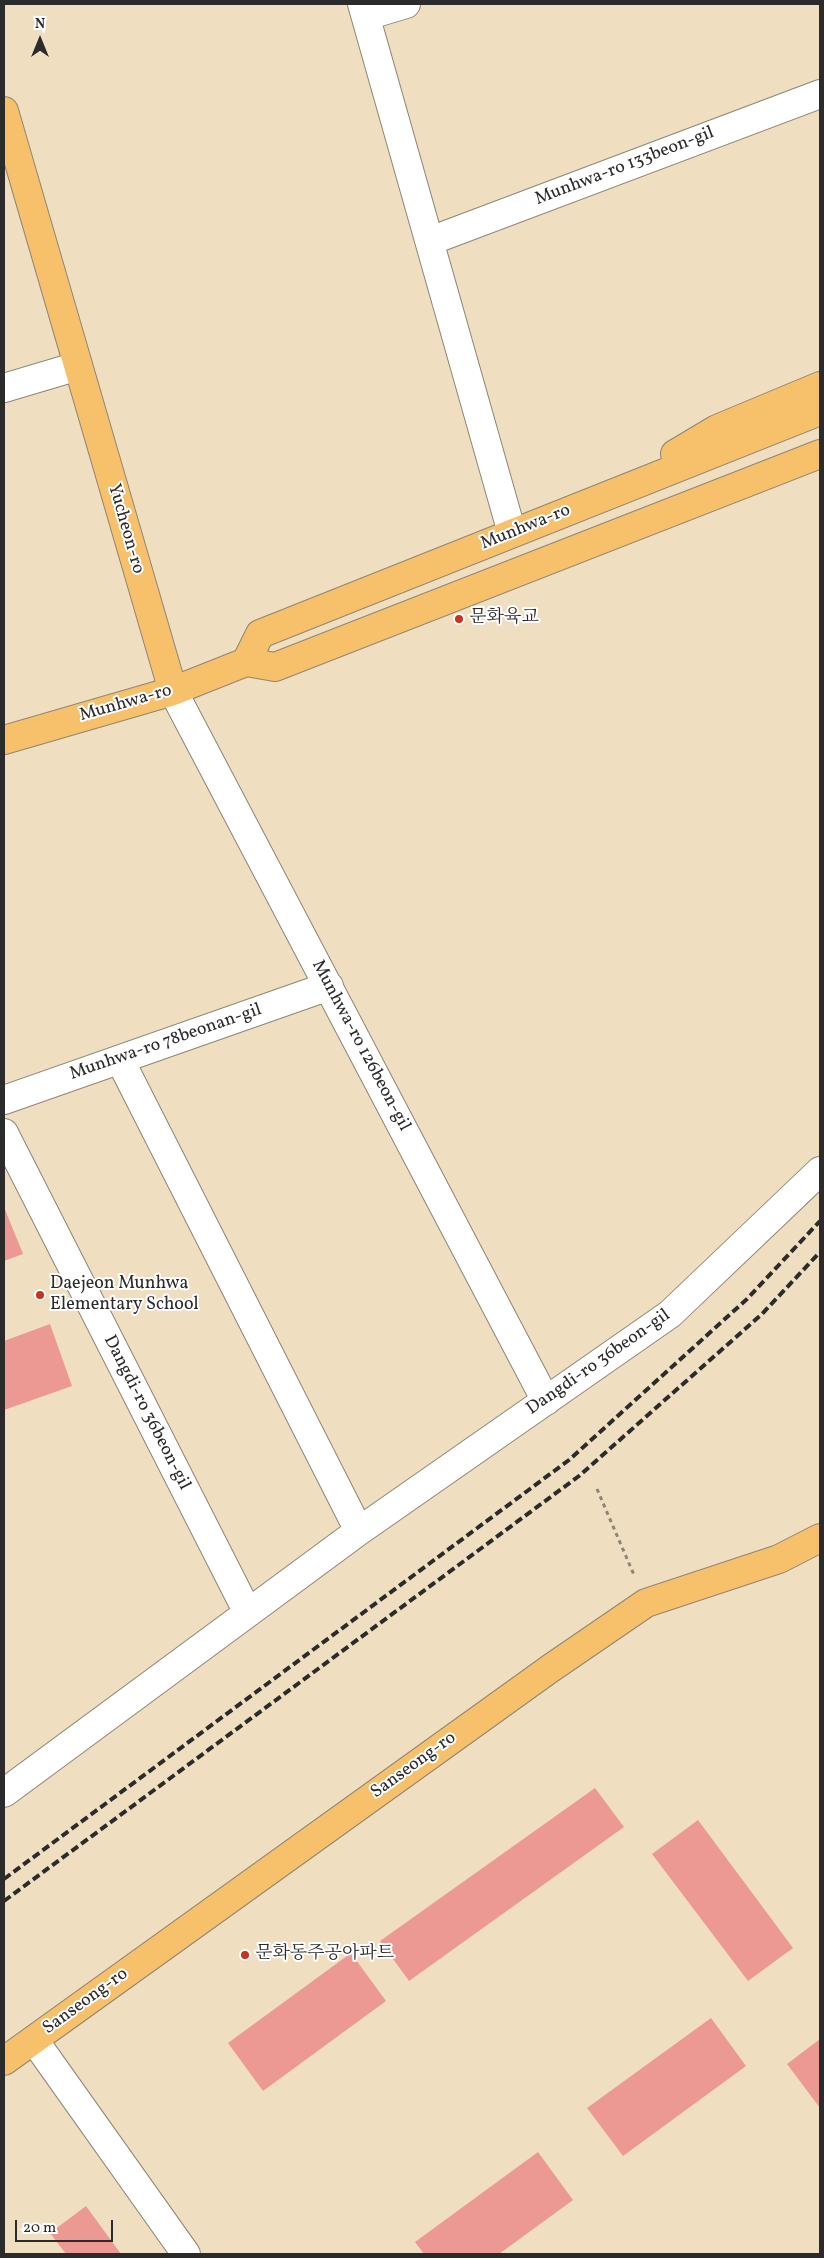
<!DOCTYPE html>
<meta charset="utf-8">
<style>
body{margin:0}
#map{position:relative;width:824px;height:2258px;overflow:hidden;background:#efdfc0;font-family:Vollkorn,serif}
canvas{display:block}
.frame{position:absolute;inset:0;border:5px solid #2b2b2b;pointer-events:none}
.north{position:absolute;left:15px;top:15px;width:50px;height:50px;-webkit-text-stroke:4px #fff;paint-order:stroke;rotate:0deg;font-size:14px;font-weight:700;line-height:20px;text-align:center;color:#2b2b2b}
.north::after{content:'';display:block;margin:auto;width:18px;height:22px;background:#2b2b2b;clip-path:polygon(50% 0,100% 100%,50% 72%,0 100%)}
.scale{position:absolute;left:15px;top:2220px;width:98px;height:22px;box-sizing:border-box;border:2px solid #2b2b2b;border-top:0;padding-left:6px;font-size:15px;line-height:18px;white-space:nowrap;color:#2b2b2b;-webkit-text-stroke:4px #fff;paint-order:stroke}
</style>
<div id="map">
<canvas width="824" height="2258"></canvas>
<div class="frame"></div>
<div class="north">N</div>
<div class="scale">20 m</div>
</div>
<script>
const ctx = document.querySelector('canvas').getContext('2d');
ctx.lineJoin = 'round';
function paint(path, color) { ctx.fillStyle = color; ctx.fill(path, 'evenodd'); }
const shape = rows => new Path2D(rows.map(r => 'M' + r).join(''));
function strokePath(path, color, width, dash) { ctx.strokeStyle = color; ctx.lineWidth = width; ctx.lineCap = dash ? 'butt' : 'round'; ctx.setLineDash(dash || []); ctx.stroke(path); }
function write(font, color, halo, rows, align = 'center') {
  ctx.font = font + ' Vollkorn,"Noto Serif KR",serif'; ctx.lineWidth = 4; ctx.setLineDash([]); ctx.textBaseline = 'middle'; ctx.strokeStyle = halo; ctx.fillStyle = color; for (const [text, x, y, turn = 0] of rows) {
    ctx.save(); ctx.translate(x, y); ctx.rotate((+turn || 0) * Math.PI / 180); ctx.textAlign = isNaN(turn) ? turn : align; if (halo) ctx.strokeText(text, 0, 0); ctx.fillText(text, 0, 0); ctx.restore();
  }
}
paint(shape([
 [4,1207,23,1254,4,1261],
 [50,1324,72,1386,4,1410,4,1341],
 [595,1788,624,1827,409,1981,380,1941],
 [698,1820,793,1948,748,1981,652,1854],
 [351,1953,386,2001,263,2091,228,2043],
 [711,2018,746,2066,623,2156,587,2108],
 [820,2039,820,2108,787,2064],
 [538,2152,573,2200,499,2254,424,2254,415,2242],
 [86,2206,121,2254,66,2254,50,2233]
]), '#ec9994');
const minor = shape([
 [362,4,512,533],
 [366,16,406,4],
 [430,241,820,94],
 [4,388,78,366],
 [173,691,546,1401],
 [120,1060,359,1531],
 [4,1100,329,986],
 [4,1133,248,1613],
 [4,1793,359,1531,670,1314,820,1171],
 [34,2040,186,2254]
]);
const major = shape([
 [4,111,173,691],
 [675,454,717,429,820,386],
 [246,662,260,634,820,411],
 [4,740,173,691,246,662,275,667,820,454],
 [4,2061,551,1668,646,1603,779,1559,820,1538]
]);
strokePath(minor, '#8d8576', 30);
strokePath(major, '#8d8576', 30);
strokePath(shape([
 [597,1489,634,1575]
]), '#8d8576', 3, [4, 4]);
strokePath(minor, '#fff', 28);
strokePath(major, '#f7c06b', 28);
strokePath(shape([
 [4,1879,569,1460,747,1299,820,1221],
 [4,1901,579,1476,762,1314,820,1252]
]), '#2b2b2b', 4, [8, 4]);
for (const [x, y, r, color] of [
 [459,619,5,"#c8321e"],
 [40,1295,5,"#c8321e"],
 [245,1955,5,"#c8321e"]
]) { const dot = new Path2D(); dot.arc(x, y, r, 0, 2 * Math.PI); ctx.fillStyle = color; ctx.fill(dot); strokePath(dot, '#fff', 2); }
write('18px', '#2b2b2b', '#fff', [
 ["Munhwa-ro 133beon-gil",625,167,-21],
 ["Munhwa-ro",526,528,-22],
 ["Yucheon-ro",125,529,74],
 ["Munhwa-ro",126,704,-16],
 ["Munhwa-ro 78beonan-gil",166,1043,-19],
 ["Munhwa-ro 126beon-gil",360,1046,62],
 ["Dangdi-ro 36beon-gil",599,1363,-35],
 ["Dangdi-ro 36beon-gil",146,1413,63],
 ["Sanseong-ro",414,1766,-36],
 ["Sanseong-ro",86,2002,-36]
]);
write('18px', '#2b2b2b', '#fff', [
 ["문화육교",469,619],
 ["Daejeon Munhwa",50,1285],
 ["Elementary School",50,1306],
 ["문화동주공아파트",255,1955]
], 'left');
</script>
